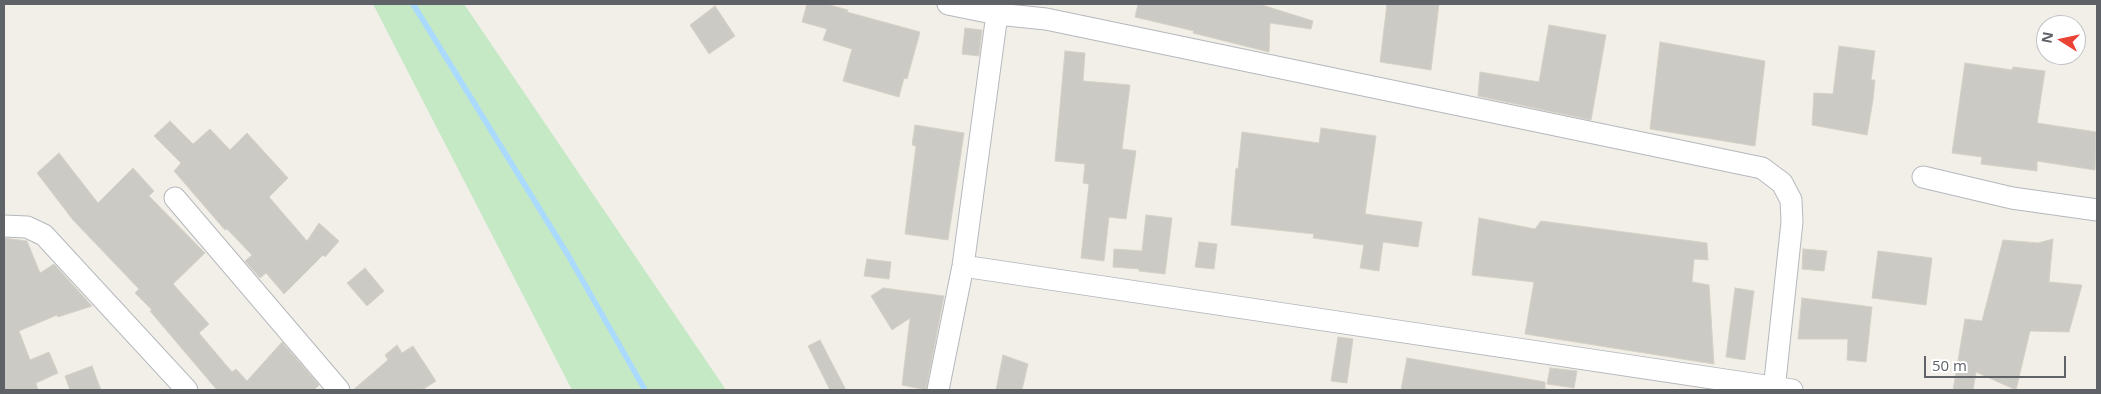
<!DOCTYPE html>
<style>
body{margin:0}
#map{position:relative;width:2101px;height:394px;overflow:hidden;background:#f1efe8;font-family:"Open Sans",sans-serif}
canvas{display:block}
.frame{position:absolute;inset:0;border:5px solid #5f6368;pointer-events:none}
.north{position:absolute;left:2036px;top:15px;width:50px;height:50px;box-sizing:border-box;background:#fff;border:1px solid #bfc1c3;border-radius:50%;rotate:280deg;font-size:14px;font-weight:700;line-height:20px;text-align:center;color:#5f6368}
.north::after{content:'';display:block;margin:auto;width:18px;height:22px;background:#ea4335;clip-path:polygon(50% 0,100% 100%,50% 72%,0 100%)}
.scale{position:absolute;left:1924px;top:356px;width:142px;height:22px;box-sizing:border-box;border:2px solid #5f6368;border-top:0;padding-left:6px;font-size:15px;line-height:18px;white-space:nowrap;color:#5f6368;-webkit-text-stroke:4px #fff;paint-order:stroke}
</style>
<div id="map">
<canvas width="2101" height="394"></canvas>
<div class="frame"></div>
<div class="north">N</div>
<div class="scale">50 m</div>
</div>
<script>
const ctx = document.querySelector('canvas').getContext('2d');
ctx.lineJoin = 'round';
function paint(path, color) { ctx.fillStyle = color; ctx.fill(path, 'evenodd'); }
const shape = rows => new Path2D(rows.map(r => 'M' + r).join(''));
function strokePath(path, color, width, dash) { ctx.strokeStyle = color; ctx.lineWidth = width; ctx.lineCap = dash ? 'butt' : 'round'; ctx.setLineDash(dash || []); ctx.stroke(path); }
paint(shape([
 [373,4,464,4,726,390,572,390]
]), '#c5e8c5');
strokePath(shape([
 [413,4,568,255,645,390]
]), '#aadaff', 5.5);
const building = shape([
 [807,4,826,4,848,10,847,12,920,32,907,79,904,78,899,97,843,81,852,49,823,40,827,29,802,22,807,4],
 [1138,4,1259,4,1313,21,1311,29,1270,23,1269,52,1193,33,1194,31,1135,17,1138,4],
 [1387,4,1439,4,1431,70,1380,62,1387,4],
 [715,6,735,36,709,54,690,25,715,6],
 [1549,25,1606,35,1591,120,1478,96,1480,72,1539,82,1549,25],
 [965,28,982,30,979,56,962,54,965,28],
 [1660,42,1765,61,1755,146,1650,129,1660,42],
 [1839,46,1875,51,1871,80,1875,80,1873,100,1867,135,1812,125,1814,93,1833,94,1839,46],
 [1065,51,1085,53,1083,81,1130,85,1122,149,1136,151,1126,219,1109,217,1104,261,1081,258,1089,184,1083,183,1085,164,1055,161,1065,51],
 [1965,63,2012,70,2013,67,2045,71,2037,123,2096,132,2095,170,2037,161,2037,171,1981,164,1982,157,1952,153,1965,63],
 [170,121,193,144,210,129,230,150,247,133,288,178,269,197,307,241,319,223,339,241,325,257,323,255,284,294,266,273,260,278,245,261,252,255,227,229,225,230,174,171,181,163,154,136,170,121],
 [915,125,964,133,948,240,905,234,916,146,912,145,915,125],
 [1321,128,1376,136,1365,214,1422,222,1418,247,1383,242,1379,271,1360,268,1364,245,1313,238,1314,234,1231,225,1236,168,1238,169,1242,132,1319,143,1321,128],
 [59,153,98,203,133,168,154,191,149,196,205,253,173,284,209,324,199,333,232,372,236,369,247,381,282,342,319,385,314,390,217,390,150,311,152,310,135,293,139,289,73,220,37,173,59,153],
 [1146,215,1172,218,1165,274,1139,271,1139,269,1113,267,1114,249,1142,251,1146,215],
 [1479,218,1535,229,1541,221,1707,243,1708,260,1694,259,1692,282,1709,285,1714,364,1525,334,1534,282,1472,275,1479,218],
 [4,238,27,241,40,273,54,264,92,306,58,317,57,315,19,331,30,360,49,352,58,373,36,383,38,390,4,390,4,238],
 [2053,239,2049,282,2082,285,2069,332,2030,331,2016,390,1976,372,1973,390,1953,390,1965,319,1982,321,2003,240,2038,243,2053,239],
 [1199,242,1217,244,1214,269,1195,267,1199,242],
 [1803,249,1827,251,1824,271,1802,269,1803,249],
 [1878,251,1932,258,1926,305,1872,298,1878,251],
 [867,259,891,262,889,279,864,276,867,259],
 [365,268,384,291,367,306,347,283,365,268],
 [883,288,944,296,926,390,902,385,910,318,892,330,871,296,883,288],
 [1735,288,1754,291,1745,360,1726,357,1735,288],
 [1802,298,1872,307,1866,362,1847,360,1848,339,1798,339,1802,298],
 [1338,337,1353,339,1347,383,1331,381,1338,337],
 [820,340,846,390,830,390,808,346,820,340],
 [397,345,402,353,413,346,436,381,422,390,353,390,388,360,385,355,397,345],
 [1003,355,1028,364,1022,390,996,390,1003,355],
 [1407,358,1545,382,1545,390,1401,390,1407,358],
 [92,366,101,390,70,390,65,376,92,366],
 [1550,368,1577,371,1574,388,1547,384,1550,368]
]);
paint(building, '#cccac5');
strokePath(building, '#d6d1c6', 1);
const street = shape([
 [948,4,997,14],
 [1923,177,2012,198,2097,210],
 [175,198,339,390],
 [4,226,27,227,44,235,187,390],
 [963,266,1792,390],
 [938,390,963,266,997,14,1046,19,1762,168,1782,183,1791,200,1792,222,1774,390]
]);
strokePath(street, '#b5b8bc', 23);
strokePath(street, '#fff', 21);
</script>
